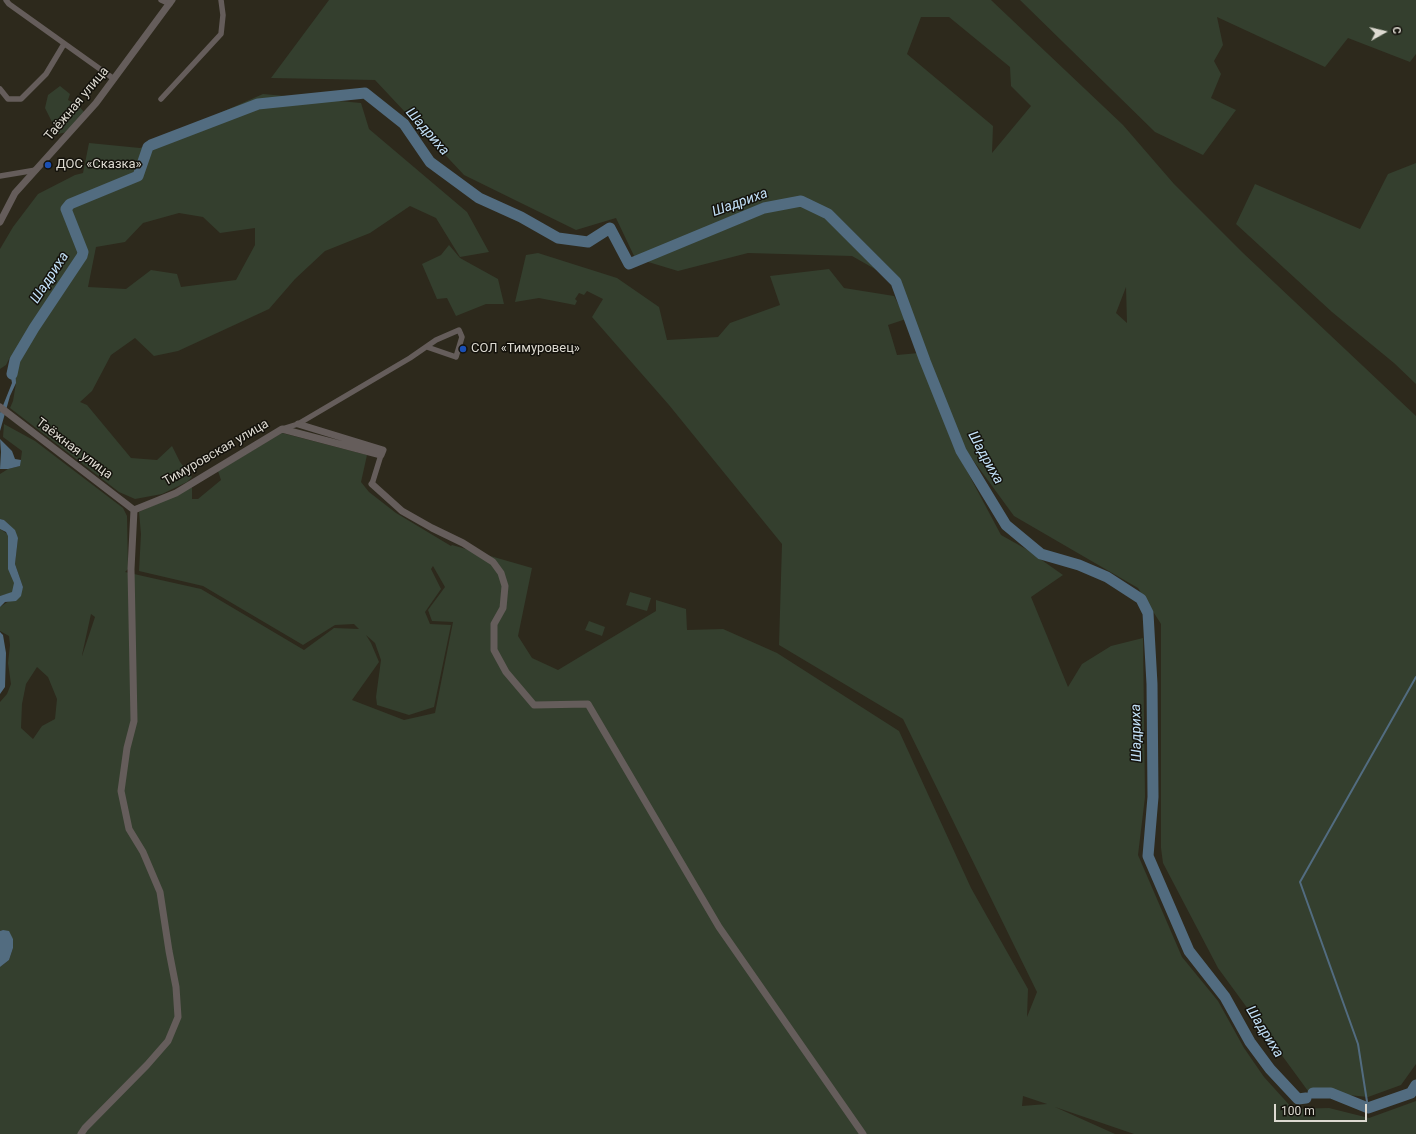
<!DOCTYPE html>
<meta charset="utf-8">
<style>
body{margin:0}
#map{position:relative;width:1416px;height:1134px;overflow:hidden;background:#2d291c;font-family:Roboto,sans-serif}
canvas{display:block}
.north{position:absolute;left:1364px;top:12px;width:40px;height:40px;-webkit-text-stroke:3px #14120c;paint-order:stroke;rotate:82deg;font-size:11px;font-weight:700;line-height:16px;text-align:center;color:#dddad1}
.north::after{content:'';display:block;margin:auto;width:14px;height:18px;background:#dddad1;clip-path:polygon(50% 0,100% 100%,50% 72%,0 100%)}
.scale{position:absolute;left:1274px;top:1104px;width:93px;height:18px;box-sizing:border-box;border:2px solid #dddad1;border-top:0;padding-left:5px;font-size:12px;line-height:14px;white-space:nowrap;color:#dddad1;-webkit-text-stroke:3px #14120c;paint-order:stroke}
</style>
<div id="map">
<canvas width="1416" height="1134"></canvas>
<div class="north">С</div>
<div class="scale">100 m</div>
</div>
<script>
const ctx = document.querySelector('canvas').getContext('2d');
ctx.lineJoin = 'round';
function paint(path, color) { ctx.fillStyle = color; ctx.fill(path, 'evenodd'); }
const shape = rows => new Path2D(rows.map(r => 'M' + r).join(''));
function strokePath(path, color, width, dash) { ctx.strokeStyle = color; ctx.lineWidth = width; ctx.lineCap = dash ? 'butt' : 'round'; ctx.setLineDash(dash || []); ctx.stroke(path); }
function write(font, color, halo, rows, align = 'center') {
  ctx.font = font + ' Roboto,sans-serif'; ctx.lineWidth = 3; ctx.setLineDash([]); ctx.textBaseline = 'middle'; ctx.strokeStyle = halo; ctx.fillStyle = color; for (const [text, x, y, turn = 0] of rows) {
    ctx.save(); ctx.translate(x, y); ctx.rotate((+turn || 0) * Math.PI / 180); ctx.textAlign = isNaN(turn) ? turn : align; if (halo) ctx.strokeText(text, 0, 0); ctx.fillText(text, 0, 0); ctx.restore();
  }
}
paint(shape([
 [329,0,991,0,1123,125,1174,184,1242,252,1416,416,1416,1064,1401,1085,1368,1097,1308,1091,1218,968,1163,863,1161,848,1161,624,1138,588,1014,516,965,449,889,277,852,256,748,253,678,271,635,258,616,218,576,230,464,175,375,80,271,78],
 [921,17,949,17,1010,67,1011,86,1031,106,992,153,993,126,907,54],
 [1126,287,1127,323,1116,313],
 [1020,0,1416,0,1416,54,1410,62,1348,38,1325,67,1217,17,1223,45,1214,61,1221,74,1211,98,1236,110,1203,155,1155,132],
 [60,86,70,94,68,100,78,105,84,112,67,132,58,134,45,108,48,95],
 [263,94,361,103,369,129,467,212,489,252,460,257,436,218,410,206,370,233,325,251,295,279,269,309,178,351,154,356,135,338,111,355,92,391,80,402,87,405,131,458,157,460,172,446,180,462,192,477,187,482,162,494,135,499,119,492,10,408,13,401,16,383,15,360,10,357,6,365,0,369,0,249,13,227,38,194,75,175,83,173,89,143,140,148],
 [179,213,203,217,220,233,255,228,255,245,236,280,181,287,177,274,151,270,126,289,88,287,96,247,125,242,143,223],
 [1416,163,1416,384,1394,363,1332,312,1236,224,1255,184,1360,229,1388,174],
 [449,245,460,258,498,279,504,304,486,304,456,316,447,298,437,299,422,264,441,255],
 [538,253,617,278,659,307,667,340,718,337,730,323,780,305,770,276,829,269,844,288,894,296,906,319,888,325,897,355,919,353,952,443,1001,535,1026,549,1063,575,1031,597,1068,687,1082,664,1111,646,1143,638,1145,797,1138,855,1182,957,1218,1001,1244,1048,1264,1077,1293,1109,1329,1108,1369,1118,1416,1101,1416,1134,1134,1134,1055,1107,1115,1134,0,1134,0,967,9,960,13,948,13,939,3,930,0,931,0,702,7,694,11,684,8,663,10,645,9,636,0,631,0,607,9,601,16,601,23,587,15,564,18,538,10,526,4,520,0,519,0,474,8,469,20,466,22,451,3,437,4,424,35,441,123,508,127,516,128,569,125,572,201,589,304,650,334,628,359,629,354,624,335,625,303,645,203,586,139,571,141,534,139,512,192,487,192,499,198,499,221,480,218,471,282,433,367,455,361,482,369,492,396,513,451,546,452,545,532,568,518,636,532,658,558,670,656,611,656,600,686,609,687,630,723,629,777,653,899,731,971,888,1028,989,1027,1017,1037,992,903,719,779,645,782,544,669,405,592,317,603,299,587,291,584,295,579,293,575,299,577,301,575,305,539,298,515,302,526,255],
 [433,566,445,587,428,610,432,621,453,622,435,713,404,720,352,700,379,662,371,643,366,635,375,643,381,660,376,697,377,705,409,715,434,707,451,625,430,624,425,612,441,589,431,569],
 [91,614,95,617,82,656,82,655],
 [37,667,48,677,57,699,55,719,42,726,33,739,21,728,22,704,26,684],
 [1023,1096,1047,1104,1022,1106],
 [0,529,9,535,15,587,14,592,0,596],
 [630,592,651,598,647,611,626,605],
 [589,621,605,627,602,636,585,630]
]), '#343f2e');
paint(shape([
 [15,360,16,383,10,396,0,431,0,413,12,383,10,372],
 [0,439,12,451,15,459,21,460,20,466,8,469,0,469,1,452],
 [0,519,4,520,15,530,18,538,15,564,23,587,21,596,16,601,5,602,0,607,0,596,12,592,14,583,8,569,8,536,6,532,0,529],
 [0,632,3,635,6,653,5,687,0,694],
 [3,930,9,931,13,939,13,948,9,960,0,967,0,931]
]), '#526c80');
strokePath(shape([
 [1368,1108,1358,1044,1300,882,1416,677]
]), '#526c80', 2);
strokePath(shape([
 [12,374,15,360,34,328,82,256,83,252,66,209,70,204,138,176,148,147,151,145,258,104,365,93,404,124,430,162,479,198,521,217,558,238,588,242,610,228,629,264,764,208,801,201,828,214,896,282,925,361,961,451,1006,525,1041,554,1079,565,1107,577,1141,599,1148,613,1152,684,1153,797,1148,856,1189,951,1225,997,1250,1042,1270,1069,1298,1099,1306,1098],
 [1313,1093,1331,1093,1368,1108,1411,1093,1416,1085]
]), '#526c80', 11);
strokePath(shape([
 [6,0,9,4,114,79],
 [161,0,170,4],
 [0,89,8,99,21,99,46,74,64,44],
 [161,99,221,34,223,15,221,0],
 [0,176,36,170],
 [282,429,298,424,410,358,436,340,459,330,462,337,456,357,427,347],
 [372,484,381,455]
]), '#655d5b', 5.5);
strokePath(shape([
 [0,222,15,193,96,103,172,0],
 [0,407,134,510],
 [372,484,402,511,432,528,463,543,493,562,501,573,505,586,503,608,494,624,494,650,506,672,534,705,588,704,719,927,863,1134],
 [134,510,176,493,282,429,381,455,383,450,298,424],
 [81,1134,85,1128,147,1065,168,1041,178,1017,176,987,169,951,160,892,143,852,129,829,121,791,127,748,134,721,131,569,134,510]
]), '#655d5b', 7);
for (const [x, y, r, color] of [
 [48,165,4,"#1a4fb4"],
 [463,349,4,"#1a4fb4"]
]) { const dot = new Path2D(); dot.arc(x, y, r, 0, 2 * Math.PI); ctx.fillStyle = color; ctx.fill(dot); strokePath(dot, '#14120c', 1.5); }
write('13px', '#dddad1', '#14120c', [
 ["Таёжная улица",77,104,-50],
 ["Таёжная улица",74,449,37],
 ["Тимуровская улица",216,453,-30]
]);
write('13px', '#dddad1', '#14120c', [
 ["ДОС «Сказка»",56,165],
 ["СОЛ «Тимуровец»",471,349]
], 'left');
write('italic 14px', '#c2e0f7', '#14120c', [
 ["Шадриха",427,132,49],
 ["Шадриха",740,203,-20],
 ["Шадриха",50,278,-57],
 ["Шадриха",985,458,61],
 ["Шадриха",1137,733,-91],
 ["Шадриха",1264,1032,58]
]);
</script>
